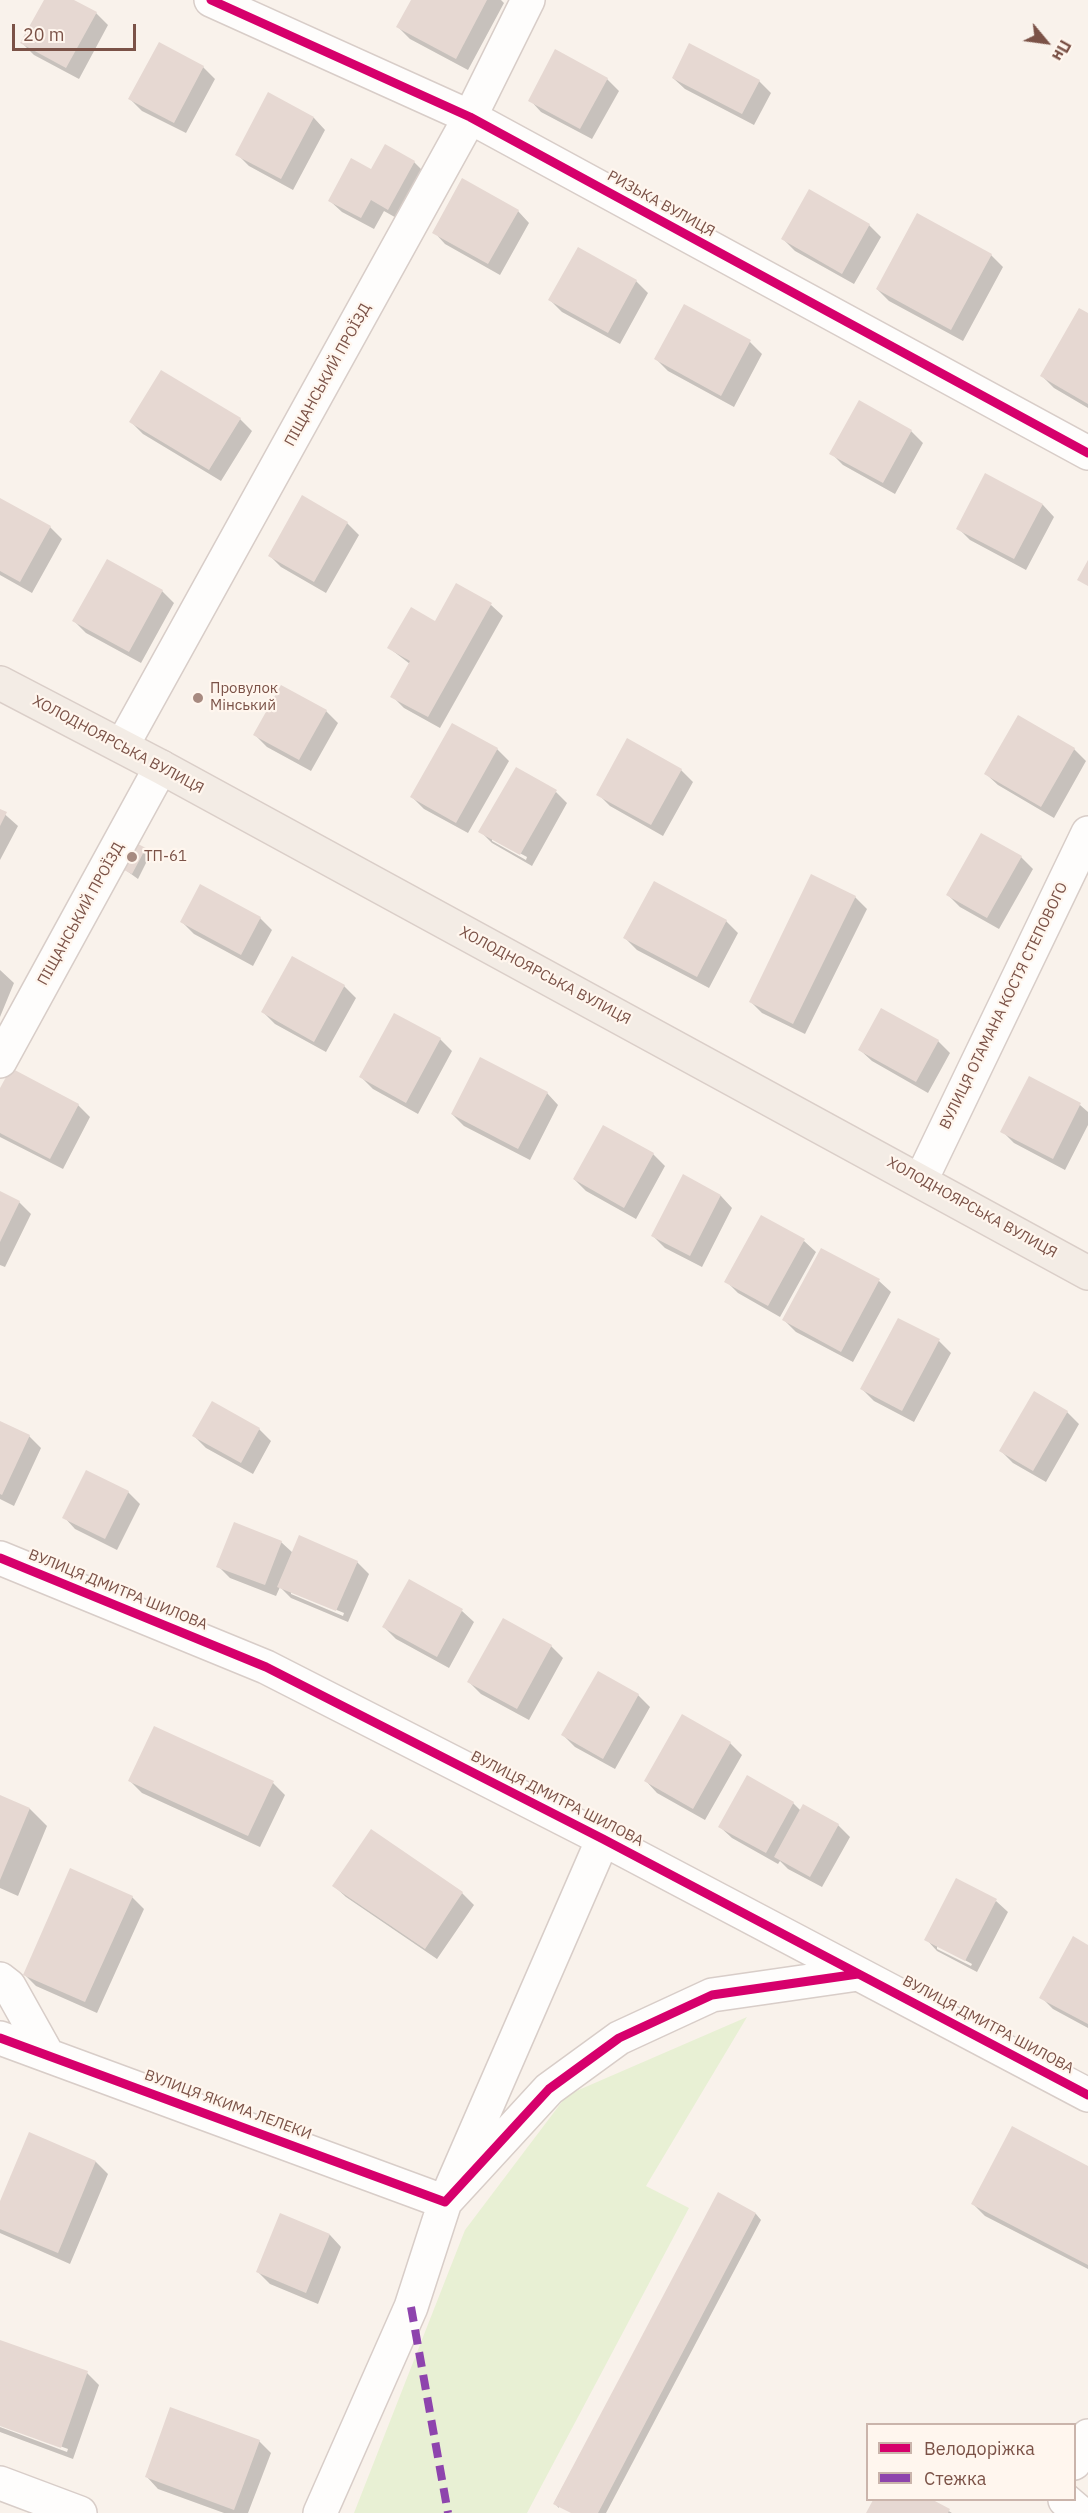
<!DOCTYPE html>
<meta charset="utf-8">
<style>
body{margin:0}
#map{position:relative;width:1088px;height:2513px;overflow:hidden;background:#f9f2eb;font-family:"IBM Plex Sans",sans-serif}
canvas{display:block}
.legend{position:absolute;left:866px;top:2423px;width:210px;height:78px;box-sizing:border-box;background:#fff6ee;border:2px solid #cab4ab;margin:0;padding:8px 10px;list-style:none;font-size:18px;color:#7b5247}
.legend li{display:flex;align-items:center;gap:12px;height:30px}
.legend b{width:30px;border:2px solid #cab4ab}
.north{position:absolute;left:1016px;top:12px;width:60px;height:60px;-webkit-text-stroke:4px #fff6ee;paint-order:stroke;rotate:119deg;font-size:16px;font-weight:700;line-height:24px;text-align:center;color:#7b5247}
.north::after{content:'';display:block;margin:auto;width:21px;height:27px;background:#7b5247;clip-path:polygon(50% 0,100% 100%,50% 72%,0 100%)}
.scale{position:absolute;left:12px;top:24px;width:124px;height:27px;box-sizing:border-box;border:3px solid #7b5247;border-top:0;padding-left:8px;font-size:18px;line-height:21px;white-space:nowrap;color:#7b5247;-webkit-text-stroke:4px #fff6ee;paint-order:stroke}
</style>
<div id="map">
<canvas width="1088" height="2513"></canvas>
<ul class="legend">
<li><b style="height:8px;background:#d6006c"></b>Велодоріжка</li>
<li><b style="height:8px;background:#8e44ad"></b>Стежка</li>
</ul>
<div class="north">Пн</div>
<div class="scale">20 m</div>
</div>
<script>
const ctx = document.querySelector('canvas').getContext('2d');
ctx.lineJoin = 'round';
function paint(path, color) { ctx.fillStyle = color; ctx.fill(path, 'evenodd'); }
const shape = rows => new Path2D(rows.map(r => 'M' + r).join(''));
function strokePath(path, color, width, dash) { ctx.strokeStyle = color; ctx.lineWidth = width; ctx.lineCap = dash ? 'butt' : 'round'; ctx.setLineDash(dash || []); ctx.stroke(path); }
function write(font, color, halo, rows, align = 'center') {
  ctx.font = font + ' "IBM Plex Sans",sans-serif'; ctx.lineWidth = 4.5; ctx.setLineDash([]); ctx.textBaseline = 'middle'; ctx.strokeStyle = halo; ctx.fillStyle = color; for (const [text, x, y, turn = 0] of rows) {
    ctx.save(); ctx.translate(x, y); ctx.rotate((+turn || 0) * Math.PI / 180); ctx.textAlign = isNaN(turn) ? turn : align; if (halo) ctx.strokeText(text, 0, 0); ctx.fillText(text, 0, 0); ctx.restore();
  }
}
paint(shape([
 [747,2017,646,2186,689,2208,527,2513,354,2513,465,2230,567,2095]
]), '#e8f0d4');
paint(shape([
 [45,0,71,0,96,13,108,25,79,79,34,55,22,43],
 [412,0,501,0,504,3,468,70,410,39,398,27],
 [203,67,215,79,186,133,142,111,130,99],
 [673,78,759,81,771,93,754,125,685,89],
 [607,79,619,91,592,139,541,112,530,100],
 [269,94,314,118,325,130,293,190,249,166,237,154],
 [414,162,426,174,400,220,384,211,374,229,342,212,330,201,372,171],
 [518,211,529,223,500,275,445,244,434,232],
 [869,225,881,237,854,284,795,251,783,239],
 [991,255,1003,267,963,341,889,301,877,289],
 [636,281,648,293,620,344,562,312,550,300],
 [684,306,750,342,762,354,734,407,668,371,656,359],
 [1088,315,1088,408,1054,388,1042,376],
 [240,419,252,431,221,481,143,434,131,422],
 [911,431,923,443,895,494,843,465,831,453],
 [986,475,1043,505,1054,517,1026,570,970,540,958,528],
 [0,499,50,527,62,539,32,593,0,575],
 [347,523,359,535,326,593,281,567,269,555],
 [162,591,174,603,141,663,86,633,74,621],
 [491,605,503,616,440,728,404,708,392,696,410,664,389,648,436,623],
 [326,711,338,723,311,771,267,747,255,735],
 [628,740,681,770,693,782,663,836,610,806,598,794],
 [497,749,509,761,468,833,424,809,412,797],
 [1074,749,1086,761,1054,818,998,785,986,774],
 [556,792,567,803,532,866,492,843,480,831],
 [492,838,527,857,526,860,492,841],
 [0,810,18,826,0,860],
 [145,849,150,855,138,879,120,866],
 [1021,857,1033,869,999,929,960,907,948,895],
 [655,883,726,921,738,933,709,988,637,950,625,938],
 [855,897,867,909,805,1034,762,1013,750,1001],
 [260,918,272,930,253,966,194,934,182,922],
 [0,970,14,983,0,1017],
 [344,986,356,998,326,1052,275,1024,263,1012],
 [394,1015,440,1039,452,1051,418,1114,373,1089,361,1077],
 [938,1041,950,1053,928,1093,872,1061,860,1050],
 [1030,1078,1080,1105,1088,1112,1088,1125,1065,1170,1014,1143,1002,1131],
 [0,1092,78,1105,90,1117,63,1169,0,1137],
 [547,1093,558,1105,530,1160,464,1126,452,1114],
 [603,1127,653,1154,665,1166,636,1219,586,1191,574,1179],
 [684,1176,721,1196,732,1208,702,1267,665,1248,653,1236],
 [0,1193,19,1202,31,1214,5,1267,0,1265],
 [804,1241,816,1252,780,1317,738,1293,726,1281],
 [822,1250,879,1281,891,1292,853,1362,796,1332,784,1320],
 [898,1320,939,1341,951,1353,914,1422,874,1401,862,1389],
 [1067,1412,1079,1424,1046,1482,1013,1463,1001,1451],
 [0,1423,29,1436,41,1448,14,1506,0,1499],
 [259,1429,271,1441,253,1474,206,1448,194,1436],
 [128,1492,140,1504,117,1550,75,1529,64,1517],
 [281,1542,293,1553,357,1562,369,1574,348,1622,291,1598,280,1587,276,1596,230,1578,218,1566],
 [291,1591,344,1613,343,1616,291,1594],
 [409,1581,462,1611,474,1622,449,1668,396,1639,384,1627],
 [503,1620,551,1646,563,1658,529,1720,481,1694,469,1682],
 [638,1695,650,1707,615,1769,575,1747,563,1735],
 [730,1743,742,1755,705,1820,657,1793,646,1781],
 [130,1781,273,1783,285,1795,260,1847,142,1793],
 [0,1797,30,1809,47,1826,18,1896,0,1888],
 [793,1803,801,1811,838,1825,850,1837,822,1887,788,1869,780,1861,778,1864,732,1838,720,1827],
 [334,1886,462,1893,474,1905,437,1959,346,1897],
 [132,1897,144,1909,97,2013,36,1986,24,1974],
 [996,1901,1008,1912,977,1972,937,1951,926,1939],
 [937,1945,972,1964,971,1966,937,1949],
 [1088,1946,1088,2028,1053,2009,1041,1997],
 [29,2134,96,2162,108,2174,70,2264,0,2233,0,2205],
 [1088,2168,1088,2269,985,2216,973,2204],
 [719,2194,756,2214,761,2220,606,2513,574,2513,559,2505,559,2508,554,2503],
 [281,2215,330,2235,341,2247,318,2304,270,2284,258,2272],
 [0,2342,87,2373,99,2385,73,2459,0,2432,0,2427,67,2452,68,2449,0,2424],
 [259,2441,271,2453,248,2513,224,2513,158,2489,147,2477],
 [875,2500,930,2500,952,2513,868,2513]
]), '#0003');
paint(shape([
 [44,0,74,0,97,12,66,68,20,43],
 [411,0,487,0,456,59,396,27],
 [159,42,204,66,174,123,128,99],
 [689,43,760,80,742,114,672,78],
 [555,49,608,78,580,129,528,101],
 [268,92,314,117,281,179,235,155],
 [385,144,415,161,388,210,371,200,361,218,328,201,351,158,371,169],
 [462,178,519,210,488,264,432,233],
 [809,189,870,224,842,274,781,239],
 [917,213,992,254,951,330,876,289],
 [578,247,637,280,608,333,548,300],
 [684,304,751,340,721,396,654,359],
 [1079,308,1088,313,1088,404,1040,376],
 [161,370,241,418,209,470,129,422],
 [859,400,912,430,883,483,829,454],
 [985,473,1043,504,1014,559,956,529],
 [302,495,348,522,314,582,268,556],
 [0,498,51,526,20,582,0,571],
 [107,559,163,590,129,652,72,621],
 [1088,560,1088,586,1077,580],
 [456,583,492,603,428,717,390,697,410,661,387,648,411,607,435,621],
 [281,685,327,710,299,760,253,735],
 [1018,715,1075,748,1041,807,984,774],
 [452,723,498,748,456,823,410,797],
 [627,738,682,769,651,825,596,795],
 [516,767,557,790,520,855,478,832],
 [0,809,7,812,0,826],
 [981,833,1022,856,987,918,946,895],
 [132,841,146,848,132,874,118,867],
 [811,874,856,896,793,1024,749,1002],
 [654,881,727,920,697,977,623,938],
 [200,884,261,917,241,955,180,922],
 [292,956,345,985,314,1042,261,1012],
 [881,1008,939,1040,916,1082,858,1050],
 [394,1013,441,1038,406,1103,359,1077],
 [480,1057,548,1092,518,1149,451,1114],
 [11,1068,79,1104,50,1159,0,1133,0,1088],
 [1029,1076,1081,1103,1053,1159,1000,1132],
 [603,1125,654,1153,624,1208,573,1179],
 [683,1174,721,1195,690,1256,651,1236],
 [0,1191,20,1201,0,1242],
 [761,1215,805,1239,768,1306,724,1282],
 [821,1248,880,1279,841,1352,782,1320],
 [898,1318,940,1339,902,1411,860,1389],
 [1034,1391,1068,1411,1033,1471,999,1451],
 [212,1401,260,1428,241,1463,192,1436],
 [0,1421,30,1435,2,1495,0,1494],
 [86,1470,129,1491,105,1539,62,1518],
 [234,1522,282,1541,265,1585,216,1567],
 [299,1535,358,1561,336,1611,277,1587],
 [409,1579,463,1609,437,1657,382,1627],
 [503,1618,552,1645,517,1709,467,1682],
 [598,1671,639,1694,603,1759,561,1735],
 [682,1714,731,1742,693,1809,644,1781],
 [154,1726,274,1781,248,1836,128,1781],
 [747,1775,794,1802,766,1853,718,1827],
 [0,1795,30,1808,0,1880],
 [803,1804,839,1824,810,1877,774,1857],
 [371,1829,463,1892,425,1949,332,1886],
 [70,1868,133,1896,85,2002,23,1975],
 [956,1878,997,1899,965,1961,924,1940],
 [1073,1936,1088,1945,1088,2024,1039,1998],
 [1012,2126,1088,2166,1088,2265,971,2204],
 [29,2132,96,2161,58,2253,0,2229,0,2201],
 [718,2192,756,2213,598,2513,571,2513,553,2504],
 [280,2213,330,2234,306,2293,256,2272],
 [0,2340,88,2371,61,2448,0,2426],
 [170,2407,260,2440,234,2510,145,2477],
 [873,2500,933,2500,950,2509,948,2513,866,2513]
]), '#e6d8d2');
const minor = shape([
 [211,0,470,117,1088,453],
 [122,746,470,117,528,0],
 [0,1061,161,767],
 [921,1180,1088,833],
 [0,1558,266,1667,603,1839,1088,2095],
 [0,1979,9,1986,47,2054],
 [0,2038,445,2202,549,2089,619,2038,712,1995,858,1974],
 [1074,2463,1088,2436],
 [0,2483,80,2513],
 [1065,2500,1080,2513],
 [320,2513,411,2307,445,2202,603,1839]
]);
const major = shape([
 [0,683,161,767,1088,1273]
]);
strokePath(minor, '#d8cdc8', 36);
strokePath(major, '#dacec8', 36);
strokePath(minor, '#fefdfc', 33);
strokePath(major, '#f3ece5', 33);
strokePath(shape([
 [411,2307,448,2513]
]), '#8e44ad', 8, [15, 8]);
strokePath(shape([
 [211,0,470,117,1088,453],
 [0,1558,266,1667,603,1839,1088,2095],
 [0,2038,445,2202,549,2089,619,2038,712,1995,858,1974]
]), '#d6006c', 9);
for (const [x, y, r, color] of [
 [198,698,6,"#a78a80"],
 [132,857,6,"#a78a80"]
]) { const dot = new Path2D(); dot.arc(x, y, r, 0, 2 * Math.PI); ctx.fillStyle = color; ctx.fill(dot); strokePath(dot, '#fff6ee', 2); }
write('15px', '#7b5247', '#fff6ee', [
 ["РИЗЬКА ВУЛИЦЯ",661,204,29],
 ["ПІЩАНСЬКИЙ ПРОЇЗД",328,375,-61],
 ["ХОЛОДНОЯРСЬКА ВУЛИЦЯ",118,745,28],
 ["ПІЩАНСЬКИЙ ПРОЇЗД",81,914,-61],
 ["ХОЛОДНОЯРСЬКА ВУЛИЦЯ",545,976,28],
 ["ВУЛИЦЯ ОТАМАНА КОСТЯ СТЕПОВОГО",1004,1006,-64],
 ["ХОЛОДНОЯРСЬКА ВУЛИЦЯ",972,1208,29],
 ["ВУЛИЦЯ ДМИТРА ШИЛОВА",118,1590,22],
 ["ВУЛИЦЯ ДМИТРА ШИЛОВА",557,1799,27],
 ["ВУЛИЦЯ ДМИТРА ШИЛОВА",988,2025,28],
 ["ВУЛИЦЯ ЯКИМА ЛЕЛЕКИ",228,2105,20]
]);
write('15px', '#7b5247', '#fff6ee', [
 ["Провулок",210,689],
 ["Мінський",210,706],
 ["ТП-61",144,857]
], 'left');
</script>
